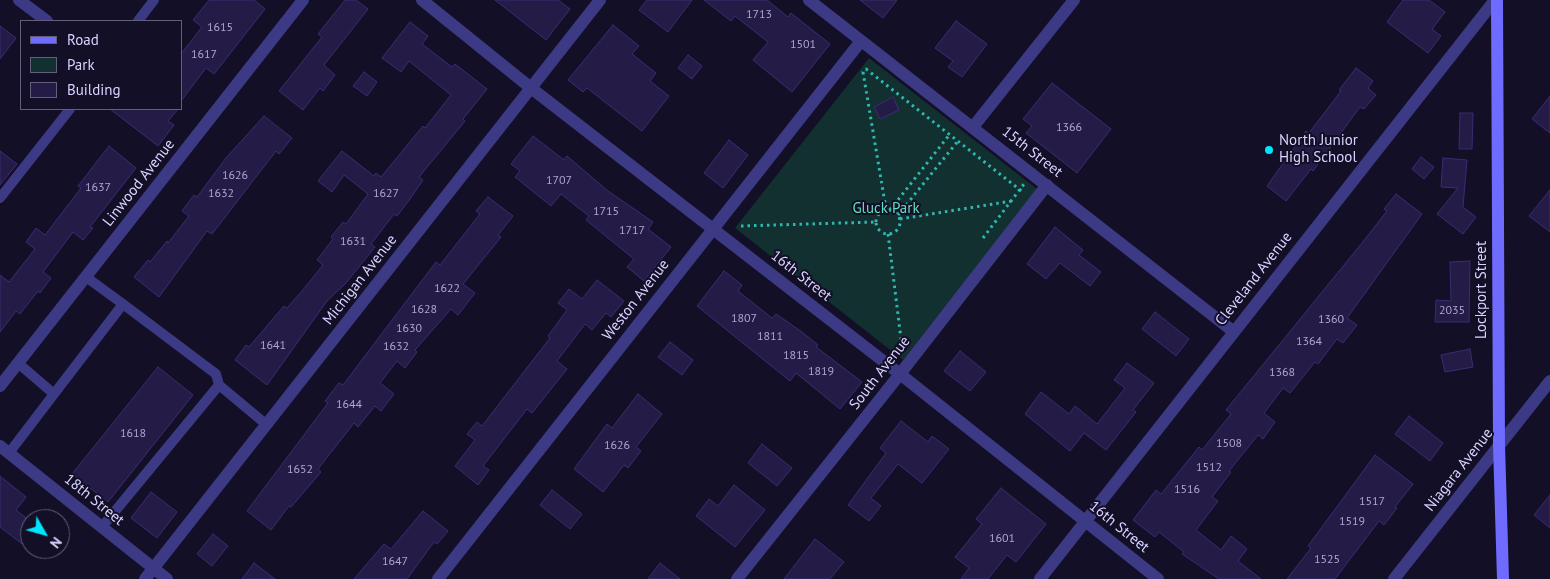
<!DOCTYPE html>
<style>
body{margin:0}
#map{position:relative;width:1550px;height:579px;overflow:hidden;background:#130f26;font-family:"PT Sans",sans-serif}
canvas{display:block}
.legend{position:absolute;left:20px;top:20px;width:162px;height:90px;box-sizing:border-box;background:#130f26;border:1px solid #625e7d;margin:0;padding:6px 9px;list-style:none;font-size:15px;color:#d9d4ff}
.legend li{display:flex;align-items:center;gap:10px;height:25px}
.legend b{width:25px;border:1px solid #625e7d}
.north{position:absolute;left:20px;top:509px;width:50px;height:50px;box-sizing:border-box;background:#130f26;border:1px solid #625e7d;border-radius:50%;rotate:128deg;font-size:14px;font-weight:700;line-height:20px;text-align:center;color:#d9d4ff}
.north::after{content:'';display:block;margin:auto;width:18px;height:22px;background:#00e5ff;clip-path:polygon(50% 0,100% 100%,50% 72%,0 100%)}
</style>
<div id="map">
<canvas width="1550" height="579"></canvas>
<ul class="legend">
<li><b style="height:6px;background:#6f6bff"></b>Road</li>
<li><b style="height:14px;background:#12302f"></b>Park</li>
<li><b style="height:14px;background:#241b47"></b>Building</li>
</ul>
<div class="north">N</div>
</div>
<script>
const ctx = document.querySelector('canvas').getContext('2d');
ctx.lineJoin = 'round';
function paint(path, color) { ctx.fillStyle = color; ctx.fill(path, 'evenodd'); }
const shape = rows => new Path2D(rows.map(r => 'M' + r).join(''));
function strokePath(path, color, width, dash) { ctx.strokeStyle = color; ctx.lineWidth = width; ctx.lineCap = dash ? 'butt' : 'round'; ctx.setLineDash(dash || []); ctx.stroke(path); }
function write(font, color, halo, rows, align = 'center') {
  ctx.font = font + ' "PT Sans",sans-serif'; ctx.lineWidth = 4; ctx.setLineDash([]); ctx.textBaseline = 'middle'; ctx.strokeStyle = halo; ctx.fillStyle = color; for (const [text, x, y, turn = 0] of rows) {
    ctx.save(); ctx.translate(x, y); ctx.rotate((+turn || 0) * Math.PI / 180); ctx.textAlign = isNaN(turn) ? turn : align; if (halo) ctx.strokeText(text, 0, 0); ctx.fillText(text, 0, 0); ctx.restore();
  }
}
paint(shape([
 [869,58,1037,189,903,360,735,228]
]), '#12302f');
const building = shape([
 [209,0,254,0,265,9,214,74,206,68,181,101,181,54,202,27,193,20,209,0],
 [345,0,356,0,368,9,324,65,335,75,323,91,320,88,303,110,279,91,322,37,318,34,345,0],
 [495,0,558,0,570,9,546,40,495,0],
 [647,0,692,0,668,32,639,10,647,0],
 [704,0,767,0,788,17,791,13,830,44,792,92,753,60,768,42,735,16,731,21,704,0],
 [860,0,897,0,883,18,860,0],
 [1403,0,1429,0,1445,12,1432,29,1441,36,1428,53,1387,22,1403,0],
 [956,21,987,44,962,77,948,67,953,61,935,48,956,21],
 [410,22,428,36,422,44,452,67,455,64,487,89,463,119,465,121,419,177,423,180,410,199,397,216,394,214,371,244,375,247,346,283,327,301,267,385,235,360,246,345,249,347,284,306,287,308,302,291,323,265,317,260,333,239,331,237,343,222,346,224,368,194,344,175,332,192,318,181,342,151,374,176,376,173,381,177,423,126,425,128,451,95,409,61,401,72,382,58,410,22],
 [613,25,639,46,632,54,656,73,650,81,669,96,642,131,587,88,583,92,568,80,613,25],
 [0,26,16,38,0,59,0,26],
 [688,55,702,66,692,79,678,68,688,55],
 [1356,68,1373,81,1368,88,1376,95,1364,109,1360,107,1313,171,1311,169,1286,201,1267,186,1306,131,1309,133,1341,91,1339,90,1356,68],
 [364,72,377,82,367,96,353,86,364,72],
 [1052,83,1111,129,1077,173,1026,133,1032,126,1023,119,1052,83],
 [1550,96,1550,133,1532,119,1550,96],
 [893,97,899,110,880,119,874,107,893,97],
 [110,109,178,109,168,121,174,125,158,146,110,109],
 [1460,113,1473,113,1472,149,1459,149,1460,113],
 [264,116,292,138,279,154,276,151,212,234,207,231,159,297,134,277,148,260,150,262,167,241,168,243,189,216,182,211,194,195,197,197,226,158,264,116],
 [533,136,564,160,567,156,608,191,653,222,648,229,671,247,644,281,627,267,634,259,586,220,589,216,561,194,551,206,515,177,520,171,511,164,533,136],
 [729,140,748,155,723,188,704,173,729,140],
 [109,146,136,168,90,227,93,228,83,240,73,232,43,272,51,278,40,293,38,291,20,314,16,311,0,332,0,275,9,282,35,249,26,242,36,228,45,235,81,188,78,186,109,146],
 [0,151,17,164,0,185,0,151],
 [1421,157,1434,167,1424,179,1412,169,1421,157],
 [1443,158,1467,160,1463,207,1476,217,1463,234,1437,214,1458,188,1441,187,1443,158],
 [1550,190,1550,232,1529,216,1550,190],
 [1396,194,1422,214,1347,318,1357,325,1343,343,1337,339,1318,364,1315,362,1290,393,1283,388,1264,413,1275,422,1263,439,1258,435,1229,471,1231,472,1212,497,1218,501,1196,530,1221,550,1231,536,1247,549,1238,561,1261,579,1219,579,1182,554,1184,552,1159,532,1155,537,1133,520,1156,490,1161,494,1199,447,1202,450,1231,414,1226,410,1362,243,1387,211,1384,209,1396,194],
 [488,197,513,216,498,235,501,237,463,284,475,293,458,315,451,309,415,350,417,352,405,368,397,361,380,383,394,394,381,411,375,406,358,427,354,423,318,469,321,472,291,507,289,506,271,530,247,511,328,403,325,401,339,383,343,385,436,262,440,265,480,214,476,211,488,197],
 [1055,227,1083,250,1079,255,1101,272,1090,286,1060,263,1046,279,1027,264,1055,227],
 [1470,261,1469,322,1435,322,1436,300,1451,301,1450,262,1470,261],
 [724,271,742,285,738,291,772,318,776,314,802,332,818,345,816,347,862,382,840,409,796,373,790,381,697,306,724,271],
 [597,280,624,301,611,317,606,313,592,330,585,324,557,361,567,369,532,413,527,409,483,466,489,470,478,485,455,466,475,440,467,434,477,422,482,426,550,338,548,336,567,310,558,303,569,289,582,299,597,280],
 [1155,312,1189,339,1176,356,1142,329,1155,312],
 [670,342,693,360,682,375,658,357,670,342],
 [1470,349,1473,367,1445,372,1441,355,1470,349],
 [960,351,986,372,970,391,944,371,960,351],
 [1127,363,1154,383,1133,410,1136,412,1106,450,1084,433,1070,451,1025,414,1041,392,1069,414,1075,406,1097,424,1125,388,1114,380,1127,363],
 [158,367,193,395,108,502,72,474,158,367],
 [638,394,662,414,636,447,641,451,628,468,624,465,603,492,574,469,607,424,612,428,638,394],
 [1409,416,1443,443,1430,461,1395,434,1409,416],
 [901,421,928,442,932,436,949,449,922,483,898,464,871,498,881,506,869,521,848,505,886,453,880,448,901,421],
 [762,444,792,468,777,486,748,463,762,444],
 [1375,455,1413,484,1395,507,1397,508,1384,525,1379,521,1335,579,1287,579,1311,548,1308,546,1375,455],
 [0,476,26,497,16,510,30,521,30,550,0,527,0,476],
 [734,485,765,510,735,547,696,516,709,499,718,506,734,485],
 [1001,488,1046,524,1016,562,1007,555,988,579,961,579,969,568,955,557,982,524,976,519,1001,488],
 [552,490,582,514,570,529,540,505,552,490],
 [151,492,177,512,157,538,131,518,151,492],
 [1550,495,1550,528,1534,515,1550,495],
 [423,511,448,531,437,544,434,542,407,579,354,579,384,544,391,549,423,511],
 [213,534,228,546,212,566,197,554,213,534],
 [815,539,844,562,830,579,784,579,815,539],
 [254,563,275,579,242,579,254,563],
 [660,563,680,579,648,579,660,563]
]);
paint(building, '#241b47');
strokePath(building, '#3b2d73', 1);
strokePath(shape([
 [886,209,863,72,866,69,1024,193],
 '876 222a12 12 0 1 1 24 0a12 12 0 1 1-24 0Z',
 [890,210,950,134],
 [898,215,958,141],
 [900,219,1012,201],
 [741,226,876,222],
 [888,234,902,347],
 [983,238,1024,184]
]), '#2fb8b0', 3, [2.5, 4]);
strokePath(shape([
 [138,21,154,0],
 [0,198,70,109],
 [219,385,267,425],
 [54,394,123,304,86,277],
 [9,453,54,394,18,363],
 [102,527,219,385,216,374,123,304]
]), '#3d3a85', 10);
strokePath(shape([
 [19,0,47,21],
 [422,0,531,88,900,374,1158,579],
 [809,0,1234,332],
 [973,127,1074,0],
 [0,386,303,0],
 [0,446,167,579],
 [145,579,600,0],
 [438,579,861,41],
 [737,579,900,374,1047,185],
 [1040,579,1495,0],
 [1394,579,1550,381]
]), '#3d3a85', 12);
strokePath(shape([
 [1497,0,1499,445,1503,579]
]), '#6f6bff', 12);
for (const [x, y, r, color] of [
 [1269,150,5,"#00e5ff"]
]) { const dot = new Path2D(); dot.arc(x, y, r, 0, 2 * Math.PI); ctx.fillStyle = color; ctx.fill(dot); strokePath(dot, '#130f26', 2); }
write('12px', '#aca6d1', null, [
 ["1713",759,15],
 ["1615",220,28],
 ["1501",803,45],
 ["1617",204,55],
 ["1366",1069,128],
 ["1626",235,176],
 ["1707",559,181],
 ["1637",98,188],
 ["1632",221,194],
 ["1627",386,194],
 ["1715",606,212],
 ["1717",632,231],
 ["1631",353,242],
 ["1622",447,289],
 ["1628",424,310],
 ["2035",1452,311],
 ["1807",744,319],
 ["1360",1331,320],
 ["1630",409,329],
 ["1811",770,337],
 ["1364",1309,342],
 ["1641",273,346],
 ["1632",396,347],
 ["1815",796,356],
 ["1819",821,372],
 ["1368",1282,373],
 ["1644",349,405],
 ["1618",133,434],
 ["1508",1229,444],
 ["1626",617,446],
 ["1512",1209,468],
 ["1652",300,470],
 ["1516",1187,490],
 ["1517",1372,502],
 ["1519",1352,522],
 ["1601",1002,539],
 ["1525",1327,560],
 ["1647",395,562]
]);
write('15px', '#d9d4ff', '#130f26', [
 ["North Junior",1279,141],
 ["High School",1279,158]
], 'left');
write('15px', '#d9d4ff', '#130f26', [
 ["15th Street",1032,152,38],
 ["Linwood Avenue",139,183,-52],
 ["16th Street",801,276,38],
 ["Cleveland Avenue",1254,279,-52],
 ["Michigan Avenue",360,280,-52],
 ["Lockport Street",1482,290,-90],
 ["Weston Avenue",636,300,-52],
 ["South Avenue",880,373,-52],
 ["Niagara Avenue",1459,470,-52],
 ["18th Street",94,500,39],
 ["16th Street",1119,527,39]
]);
write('15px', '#5fe0c0', '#130f26', [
 ["Gluck Park",886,209]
]);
</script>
